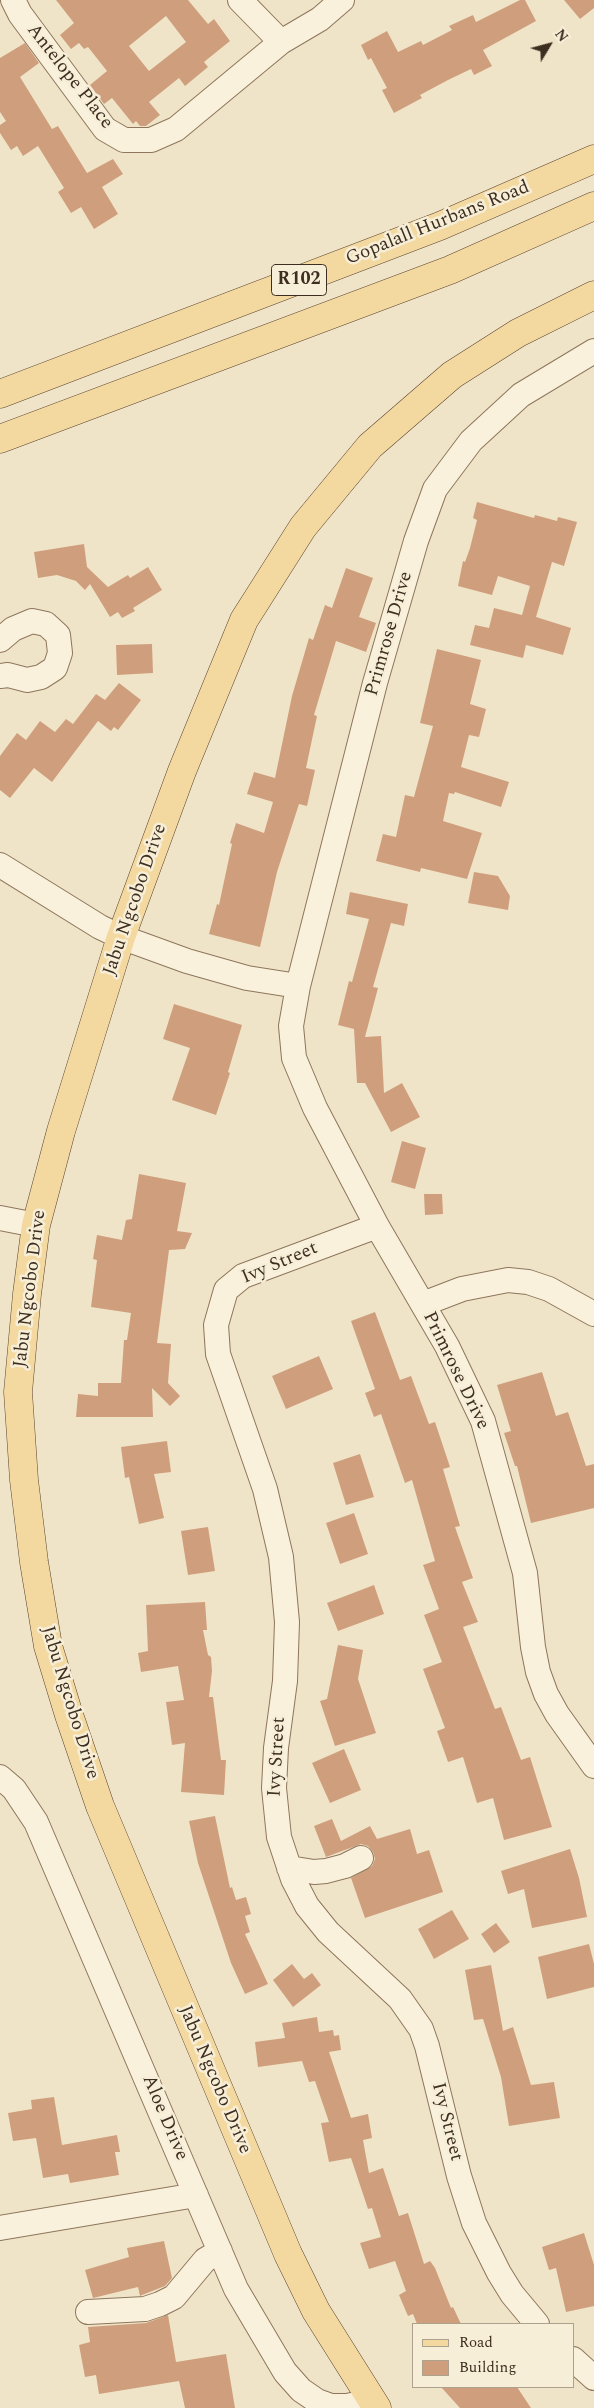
<!DOCTYPE html>
<style>
body{margin:0}
#map{position:relative;width:594px;height:2408px;overflow:hidden;background:#f0e4c8;font-family:Spectral,serif}
canvas{display:block}
.legend{position:absolute;left:412px;top:2323px;width:162px;height:65px;box-sizing:border-box;background:#f7eed8;border:1px solid #ada18e;margin:0;padding:6px 9px;list-style:none;font-size:15px;color:#3d2e20}
.legend li{display:flex;align-items:center;gap:10px;height:25px}
.legend b{width:25px;border:1px solid #ada18e}
.north{position:absolute;left:524px;top:20px;width:50px;height:50px;-webkit-text-stroke:4px #f7eed8;paint-order:stroke;rotate:53deg;font-size:14px;font-weight:700;line-height:20px;text-align:center;color:#3d2e20}
.north::after{content:'';display:block;margin:auto;width:18px;height:22px;background:#3d2e20;clip-path:polygon(50% 0,100% 100%,50% 72%,0 100%)}
</style>
<div id="map">
<canvas width="594" height="2408"></canvas>
<ul class="legend">
<li><b style="height:6px;background:#f3d9a0"></b>Road</li>
<li><b style="height:14px;background:#cf9f7d"></b>Building</li>
</ul>
<div class="north">N</div>
</div>
<script>
const ctx = document.querySelector('canvas').getContext('2d');
ctx.lineJoin = 'round';
function paint(path, color) { ctx.fillStyle = color; ctx.fill(path, 'evenodd'); }
const shape = rows => new Path2D(rows.map(r => 'M' + r).join(''));
function strokePath(path, color, width, dash) { ctx.strokeStyle = color; ctx.lineWidth = width; ctx.lineCap = dash ? 'butt' : 'round'; ctx.setLineDash(dash || []); ctx.stroke(path); }
function write(font, color, halo, rows, align = 'center') {
  ctx.font = font + ' Spectral,serif'; ctx.lineWidth = 5; ctx.setLineDash([]); ctx.textBaseline = 'middle'; ctx.strokeStyle = halo; ctx.fillStyle = color; for (const [text, x, y, turn = 0] of rows) {
    ctx.save(); ctx.translate(x, y); ctx.rotate((+turn || 0) * Math.PI / 180); ctx.textAlign = isNaN(turn) ? turn : align; if (halo) ctx.strokeText(text, 0, 0); ctx.fillText(text, 0, 0); ctx.restore();
  }
}
paint(shape([
 [56,0,188,0,208,24,214,19,230,41,204,62,208,67,185,86,179,78,149,102,160,115,146,126,140,126,136,121,133,124,112,98,104,104,90,85,107,71,88,47,84,49,79,43,71,49,60,35,74,23],
 [166,16,186,42,149,71,129,46],
 [520,0,525,0,536,21,483,50,492,66,474,75,471,69,448,80,420,95,422,98,394,113,382,90,387,88,371,58,368,60,361,45,387,31,398,52,421,41,423,45,452,30,449,26,473,15,476,22],
 [564,0,594,0,594,8,580,19],
 [25,43,39,63,20,77,52,129,58,126,87,173,113,159,123,174,102,187,118,214,94,229,81,207,71,213,58,192,64,188,38,146,23,156,17,146,11,150,0,133,0,125,6,121,0,112,0,58],
 [477,502,534,518,535,515,557,521,558,517,577,522,564,566,552,562,536,617,571,628,563,655,526,645,523,658,470,645,475,625,489,628,494,608,522,615,530,586,498,576,492,595,458,586,463,561,465,562,470,548,477,520,473,518],
 [84,544,87,567,108,587,128,575,130,578,148,567,162,590,133,608,135,611,122,618,118,612,110,617,90,584,85,590,76,581,57,575,38,578,34,552],
 [346,568,373,578,359,617,376,623,366,652,336,641,314,715,317,716,306,768,315,770,307,806,299,804,277,872,260,947,209,934,217,904,219,905,232,844,230,843,236,823,264,833,273,802,247,794,254,772,275,778,292,696,309,638,313,640,325,605,332,608],
 [152,644,153,673,117,675,116,645],
 [437,649,481,660,470,704,486,709,479,737,469,735,461,767,509,782,501,807,455,792,454,794,449,793,443,821,482,833,467,879,421,868,420,872,376,861,383,834,396,837,405,795,414,797,433,726,420,723],
 [119,683,141,700,118,730,114,727,111,731,98,721,52,782,34,768,10,798,0,790,0,756,17,733,26,740,40,721,55,732,66,719,73,724,96,694,105,700],
 [474,872,498,876,510,896,508,910,468,903],
 [350,892,408,904,404,926,391,923,373,987,378,988,365,1037,381,1036,384,1093,402,1083,420,1117,391,1132,365,1083,357,1083,354,1029,338,1025,349,981,352,982,369,919,346,914],
 [174,1004,242,1025,228,1072,230,1073,216,1115,172,1100,190,1048,163,1039],
 [402,1141,426,1148,415,1189,391,1182],
 [139,1174,186,1183,177,1231,192,1233,185,1249,169,1250,157,1343,171,1344,168,1383,180,1396,170,1406,152,1388,153,1417,76,1417,78,1394,98,1396,98,1383,121,1383,124,1340,127,1340,131,1313,91,1307,97,1260,93,1259,97,1235,122,1240,126,1220,132,1219],
 [424,1194,442,1194,443,1214,425,1215],
 [375,1312,400,1380,411,1376,429,1424,435,1422,450,1467,443,1469,460,1526,455,1527,473,1578,462,1582,478,1622,463,1627,495,1709,501,1707,521,1760,530,1757,552,1827,504,1840,493,1798,477,1803,463,1757,448,1762,437,1731,445,1728,423,1669,442,1662,424,1615,439,1609,423,1565,435,1561,412,1480,405,1483,381,1414,374,1417,365,1393,375,1389,351,1321],
 [319,1356,333,1389,286,1409,272,1376],
 [542,1372,556,1416,568,1412,586,1466,594,1464,594,1508,531,1523,517,1466,515,1466,504,1433,511,1431,497,1385],
 [167,1441,171,1472,154,1474,164,1518,139,1524,129,1477,125,1478,121,1447],
 [360,1454,374,1497,346,1505,333,1463],
 [354,1513,368,1554,340,1564,326,1523],
 [208,1527,215,1571,188,1575,181,1531],
 [374,1585,384,1614,338,1631,327,1603],
 [205,1602,207,1630,203,1630,208,1655,211,1657,212,1671,209,1697,213,1697,221,1760,226,1760,224,1795,181,1792,185,1743,172,1745,166,1702,184,1700,178,1666,141,1672,138,1653,148,1651,146,1605],
 [338,1645,363,1650,358,1679,376,1733,335,1746,320,1701,327,1699],
 [344,1749,361,1790,330,1803,312,1763],
 [215,1816,230,1888,232,1887,236,1900,246,1897,251,1914,245,1916,250,1932,245,1934,268,1984,245,1994,231,1963,198,1863,189,1821],
 [332,1819,341,1841,370,1826,377,1839,410,1829,417,1854,429,1850,443,1892,365,1918,351,1878,372,1866,375,1859,373,1852,368,1846,361,1844,326,1857,314,1826],
 [570,1849,579,1878,587,1917,532,1928,524,1889,508,1894,501,1871],
 [452,1910,469,1939,434,1959,418,1929],
 [496,1923,510,1942,494,1953,481,1934],
 [589,1944,594,1964,594,1987,547,1999,538,1957],
 [292,1964,304,1979,312,1973,321,1985,293,2007,273,1980],
 [491,1965,503,2031,513,2027,531,2085,554,2082,560,2118,509,2126,501,2077,483,2019,474,2020,465,1970],
 [317,2017,319,2032,333,2030,334,2036,339,2035,341,2050,329,2052,351,2118,368,2114,372,2138,363,2140,369,2173,383,2168,399,2216,408,2213,424,2264,430,2261,435,2268,451,2308,453,2307,461,2324,417,2324,413,2314,408,2316,399,2295,406,2291,395,2261,369,2269,360,2243,381,2237,372,2208,368,2209,351,2158,329,2162,321,2123,329,2122,315,2081,309,2082,302,2061,258,2067,255,2042,285,2038,282,2023],
 [54,2097,62,2145,117,2135,120,2152,115,2152,119,2175,70,2183,68,2174,43,2178,36,2138,13,2141,8,2113,32,2109,31,2100],
 [584,2233,594,2265,594,2306,566,2312,556,2268,549,2270,542,2247],
 [164,2241,172,2278,165,2286,142,2295,140,2296,138,2287,93,2298,85,2270,129,2257,127,2248],
 [168,2315,176,2362,226,2354,235,2408,185,2408,179,2381,99,2394,96,2375,85,2377,79,2345,90,2342,88,2327,146,2323],
 [441,2387,517,2387,531,2408,460,2408]
]), '#cf9f7d');
const minor = shape([
 [13,0,20,14,105,129,124,140,151,140,176,129,281,42,320,19,342,0],
 [240,0,281,42],
 [594,351,521,395,471,441,435,489,416,541,375,683,298,986,291,1026,294,1058,315,1108,377,1226,447,1346,483,1421,525,1573,533,1647,538,1672,546,1694,557,1714,594,1766],
 [0,640,13,629,32,621,46,624,58,635,60,653,55,668,41,677,27,680,8,675,0,676],
 [0,865,100,927,121,937,187,961,247,978,298,986],
 [0,1218,36,1225],
 [377,1226,243,1276,226,1290,216,1325,218,1354,265,1489,281,1557,287,1622,285,1681,276,1748,274,1788,279,1837,293,1879,307,1906,328,1932,400,1999,421,2029,427,2046,459,2176,474,2223,499,2273,512,2294,537,2324],
 [423,1304,462,1289,508,1280,528,1282,549,1289,594,1314],
 [0,1777,14,1789,36,1822,236,2289,285,2372,301,2390,317,2401,331,2406,347,2406,371,2401],
 [289,1868,314,1872,326,1871,345,1866,361,1858],
 [0,2228,196,2195],
 [88,2312,145,2309,160,2304,174,2297,205,2260,220,2251],
 [573,2359,594,2378]
]);
const major = shape([
 [0,394,440,226,594,159],
 [0,439,450,270,594,206],
 [377,2408,316,2311,288,2254,100,1806,69,1715,48,1646,34,1562,24,1480,18,1392,27,1294,36,1225,61,1131,121,937,182,771,244,620,303,527,370,446,452,375,518,333,594,295]
]);
strokePath(minor, '#8d765c', 26);
strokePath(major, '#5b4430', 29);
strokePath(minor, '#faf1dc', 24);
strokePath(major, '#f3d9a0', 28);
for (const [x, y, w] of [
 [299,280,55]
]) { const box = new Path2D(); box.roundRect(x - w / 2, y - 15.5, w, 31, 4); ctx.fillStyle = '#f7eed8'; ctx.fill(box); strokePath(box, '#3d2e20', 1); }
write('bold 18px', '#3d2e20', null, [
 ["R102",299,280]
]);
write('19px', '#3d2e20', '#f7eed8', [
 ["Antelope Place",69,77,52],
 ["Gopalall Hurbans Road",438,224,-22],
 ["Primrose Drive",390,634,-74],
 ["Jabu Ngcobo Drive",136,900,-71],
 ["Ivy Street",280,1264,-23],
 ["Jabu Ngcobo Drive",31,1289,-83],
 ["Primrose Drive",455,1371,64],
 ["Jabu Ngcobo Drive",69,1703,73],
 ["Ivy Street",278,1757,-87],
 ["Jabu Ngcobo Drive",214,2080,67],
 ["Aloe Drive",164,2118,67],
 ["Ivy Street",446,2122,76]
]);
</script>
